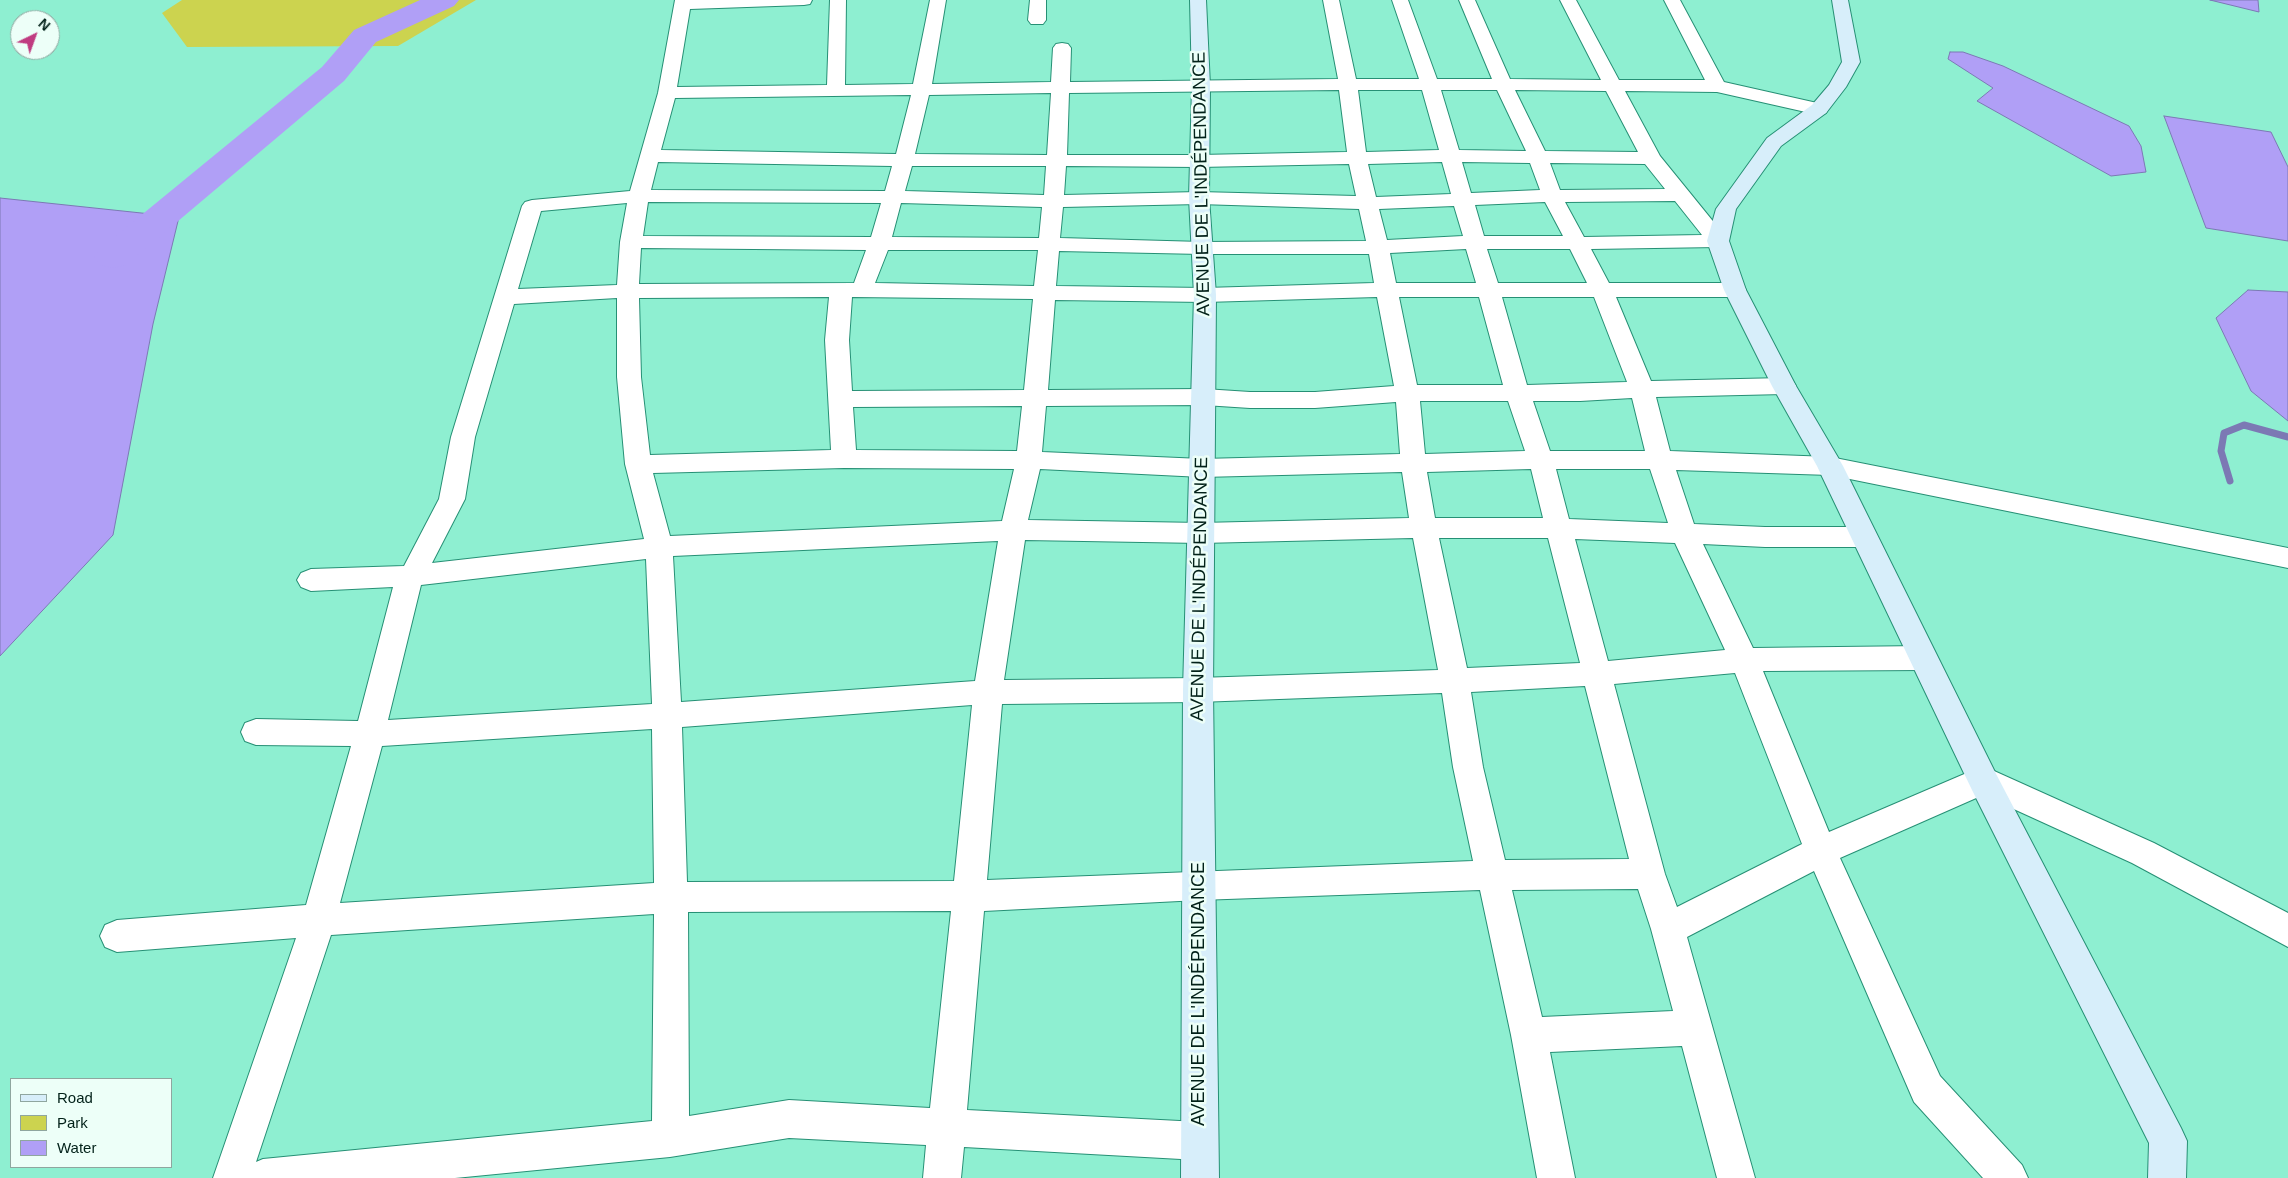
<!DOCTYPE html>
<meta charset="utf-8">
<style>
body{margin:0}
#map{position:relative;width:2288px;height:1178px;overflow:hidden;background:#8eefd1;font-family:Arial,sans-serif}
canvas{display:block}
.legend{position:absolute;left:10px;top:1078px;width:162px;height:90px;box-sizing:border-box;background:#edfff8;border:1px solid #8fa69f;margin:0;padding:6px 9px;list-style:none;font-size:15px;color:#022119}
.legend li{display:flex;align-items:center;gap:10px;height:25px}
.legend b{width:25px;border:1px solid #8fa69f}
.north{position:absolute;left:10px;top:10px;width:50px;height:50px;box-sizing:border-box;background:#edfff8;border:1px solid #8fa69f;border-radius:50%;rotate:42deg;font-size:14px;font-weight:700;line-height:20px;text-align:center;color:#022119}
.north::after{content:'';display:block;margin:auto;width:18px;height:22px;background:#c03c81;clip-path:polygon(50% 0,100% 100%,50% 72%,0 100%)}
</style>
<div id="map">
<canvas width="2288" height="1178"></canvas>
<ul class="legend">
<li><b style="height:6px;background:#d7eefa"></b>Road</li>
<li><b style="height:14px;background:#ccd34f"></b>Park</li>
<li><b style="height:14px;background:#b09ff6"></b>Water</li>
</ul>
<div class="north">N</div>
</div>
<script>
const ctx = document.querySelector('canvas').getContext('2d');
ctx.lineJoin = 'round';
function paint(path, color) { ctx.fillStyle = color; ctx.fill(path, 'evenodd'); }
const shape = rows => new Path2D(rows.map(r => 'M' + r).join(''));
function strokePath(path, color, width, dash) { ctx.strokeStyle = color; ctx.lineWidth = width; ctx.lineCap = dash ? 'butt' : 'round'; ctx.setLineDash(dash || []); ctx.stroke(path); }
function write(font, color, halo, rows, align = 'center') {
  ctx.font = font + ' Arial,sans-serif'; ctx.lineWidth = 5; ctx.setLineDash([]); ctx.textBaseline = 'middle'; ctx.strokeStyle = halo; ctx.fillStyle = color; for (const [text, x, y, turn = 0] of rows) {
    ctx.save(); ctx.translate(x, y); ctx.rotate((+turn || 0) * Math.PI / 180); ctx.textAlign = isNaN(turn) ? turn : align; if (halo) ctx.strokeText(text, 0, 0); ctx.fillText(text, 0, 0); ctx.restore();
  }
}
paint(shape([
 [182,0,476,0,398,46,187,47,162,13]
]), '#ccd34f');
const water = shape([
 [2210,0,2258,0,2259,12,2210,0],
 [1950,52,1963,52,2003,66,2129,126,2141,146,2146,172,2111,176,1977,101,1993,88,1948,59,1950,52],
 [2164,116,2271,132,2288,167,2288,241,2206,228,2164,116],
 [0,198,179,217,153,324,113,535,0,656,0,198],
 [2248,290,2288,292,2288,421,2251,391,2216,318,2248,290]
]);
paint(water, '#b09ff6');
strokePath(water, '#7c79b4', 1);
strokePath(shape([
 [2230,481,2221,451,2224,433,2244,425,2288,437]
]), '#7c79b4', 7);
paint(shape([
 [420,0,459,0,454,6,376,42,344,81,126,265,113,268,100,265,94,257,100,249,322,67,354,30,420,0]
]), '#b09ff6');
const street = shape([
 [675,0,812,0,810,4,804,5,690,9,677,87,827,85,830,0,846,0,845,85,913,84,930,0,946,0,932,84,1051,82,1053,48,1056,44,1062,43,1068,44,1071,48,1070,82,1338,79,1323,0,1339,0,1356,79,1419,79,1392,0,1408,0,1437,79,1492,79,1459,0,1475,0,1510,79,1601,80,1560,0,1576,0,1619,80,1705,80,1664,0,1680,0,1724,82,1826,105,1828,109,1826,113,1819,115,1717,92,1625,91,1660,156,1729,241,1726,246,1718,247,1591,249,1609,283,1735,283,1743,285,1746,290,1743,295,1735,297,1616,297,1651,381,1784,378,1792,380,1796,386,1792,392,1784,394,1656,397,1670,451,1830,457,2288,548,2288,568,1830,475,1676,470,1694,524,1765,527,1864,527,1873,530,1877,537,1873,544,1864,547,1765,547,1703,544,1753,648,1923,646,1933,650,1937,658,1933,666,1923,670,1763,671,1829,832,1983,766,2154,843,2288,913,2288,947,2132,863,1983,795,1840,858,1940,1076,2022,1165,2028,1178,1983,1178,1914,1102,1814,871,1687,937,1755,1178,1717,1178,1682,1046,1550,1052,1575,1178,1537,1178,1511,1035,1480,890,1199,900,984,911,967,1110,1199,1122,1212,1128,1218,1141,1212,1154,1199,1160,964,1147,961,1178,923,1178,926,1145,789,1138,670,1157,455,1178,213,1178,296,938,117,952,105,947,100,936,105,925,117,920,306,905,351,746,256,745,245,741,241,732,245,723,256,719,358,721,393,587,311,591,301,587,297,580,301,573,311,569,404,566,439,499,451,437,522,206,525,202,532,200,630,191,658,93,675,0],
 [1339,90,1347,152,1199,155,1067,155,1069,93,1339,90],
 [1358,90,1422,90,1439,150,1366,152,1358,90],
 [1441,90,1497,90,1526,151,1459,150,1441,90],
 [1515,90,1606,91,1638,152,1545,151,1515,90],
 [1051,93,1047,155,915,154,929,95,1051,93],
 [911,95,896,154,661,150,675,98,911,95],
 [658,162,892,166,885,191,651,190,658,162],
 [1442,162,1451,194,1376,197,1368,164,1442,162],
 [1462,162,1530,163,1540,190,1471,193,1462,162],
 [1550,163,1645,164,1665,189,1560,190,1550,163],
 [1349,164,1356,196,1199,192,1064,195,1066,166,1199,167,1349,164],
 [912,166,1046,166,1044,195,905,191,912,166],
 [1675,201,1702,235,1584,237,1565,202,1675,201],
 [648,202,881,203,871,237,643,236,648,202],
 [1545,202,1563,236,1484,236,1475,205,1545,202],
 [627,203,620,242,617,285,518,289,541,211,627,203],
 [901,203,1042,207,1039,238,892,237,901,203],
 [1199,204,1359,209,1366,241,1202,242,1060,238,1063,207,1199,204],
 [1454,206,1463,236,1387,240,1379,209,1454,206],
 [641,248,866,250,854,283,639,284,641,248],
 [1466,249,1476,283,1396,283,1390,253,1466,249],
 [1487,249,1570,249,1587,283,1498,283,1487,249],
 [888,250,1038,250,1034,286,875,283,888,250],
 [1059,251,1202,254,1369,254,1374,283,1205,288,1056,286,1059,251],
 [829,297,825,340,831,450,650,455,641,377,639,298,829,297],
 [852,297,1033,299,1024,390,852,391,849,340,852,297],
 [1377,297,1394,386,1315,392,1250,392,1204,389,1048,390,1055,300,1205,302,1377,297],
 [1399,297,1479,297,1503,385,1417,385,1399,297],
 [1502,297,1594,297,1627,382,1527,385,1502,297],
 [617,298,617,377,625,464,644,539,432,563,465,499,475,437,514,304,617,298],
 [1632,398,1645,451,1550,451,1533,401,1580,401,1632,398],
 [1420,401,1508,401,1525,451,1425,454,1420,401],
 [1396,402,1400,454,1202,459,1042,452,1046,406,1204,405,1250,408,1315,408,1396,402],
 [1022,406,1017,451,856,450,853,407,1022,406],
 [844,468,1014,469,1002,521,670,536,653,473,844,468],
 [1040,469,1202,477,1402,472,1409,518,1201,523,1028,520,1040,469],
 [1531,469,1543,518,1435,518,1427,472,1531,469],
 [1556,469,1650,469,1668,523,1569,519,1556,469],
 [1413,538,1438,670,1198,678,1004,680,1025,540,1201,543,1413,538],
 [1439,538,1548,538,1580,663,1467,668,1439,538],
 [1575,539,1675,543,1725,650,1608,661,1575,539],
 [998,541,975,681,681,702,673,556,998,541],
 [646,559,652,704,388,720,421,585,646,559],
 [1735,673,1802,844,1677,907,1665,874,1614,684,1735,673],
 [1585,686,1629,859,1505,860,1483,767,1471,692,1585,686],
 [1442,693,1453,767,1473,861,987,880,1002,704,1198,702,1442,693],
 [972,705,954,881,687,882,682,727,972,705],
 [652,729,654,883,340,903,382,746,652,729],
 [1638,889,1651,929,1673,1011,1542,1017,1512,890,1638,889],
 [951,911,930,1108,789,1100,689,1116,688,912,951,911],
 [654,914,652,1121,263,1159,256,1162,331,935,654,914],
 [1030,0,1046,0,1046,20,1043,24,1031,24,1028,20,1030,0]
]);
const secondary = shape([
 [1190,0,1206,0,1210,86,1209,198,1216,295,1213,690,1219,1178,1181,1178,1183,690,1194,295,1189,198,1192,86,1190,0],
 [1832,0,1848,0,1860,62,1846,87,1826,113,1781,146,1736,209,1729,241,1746,290,1796,386,1843,466,1994,770,2181,1128,2187,1141,2186,1178,2148,1178,2149,1143,1972,790,1817,466,1772,386,1724,290,1707,241,1716,209,1767,138,1812,105,1829,85,1842,62,1832,0]
]);
strokePath(street, '#269075', 2);
strokePath(secondary, '#269075', 2);
paint(street, '#fff');
paint(secondary, '#d7eefa');
write('18px', '#022119', '#edfff8', [
 ["AVENUE DE L'INDÉPENDANCE",1202,184,-91],
 ["AVENUE DE L'INDÉPENDANCE",1200,589,-89],
 ["AVENUE DE L'INDÉPENDANCE",1199,994,-90]
]);
</script>
